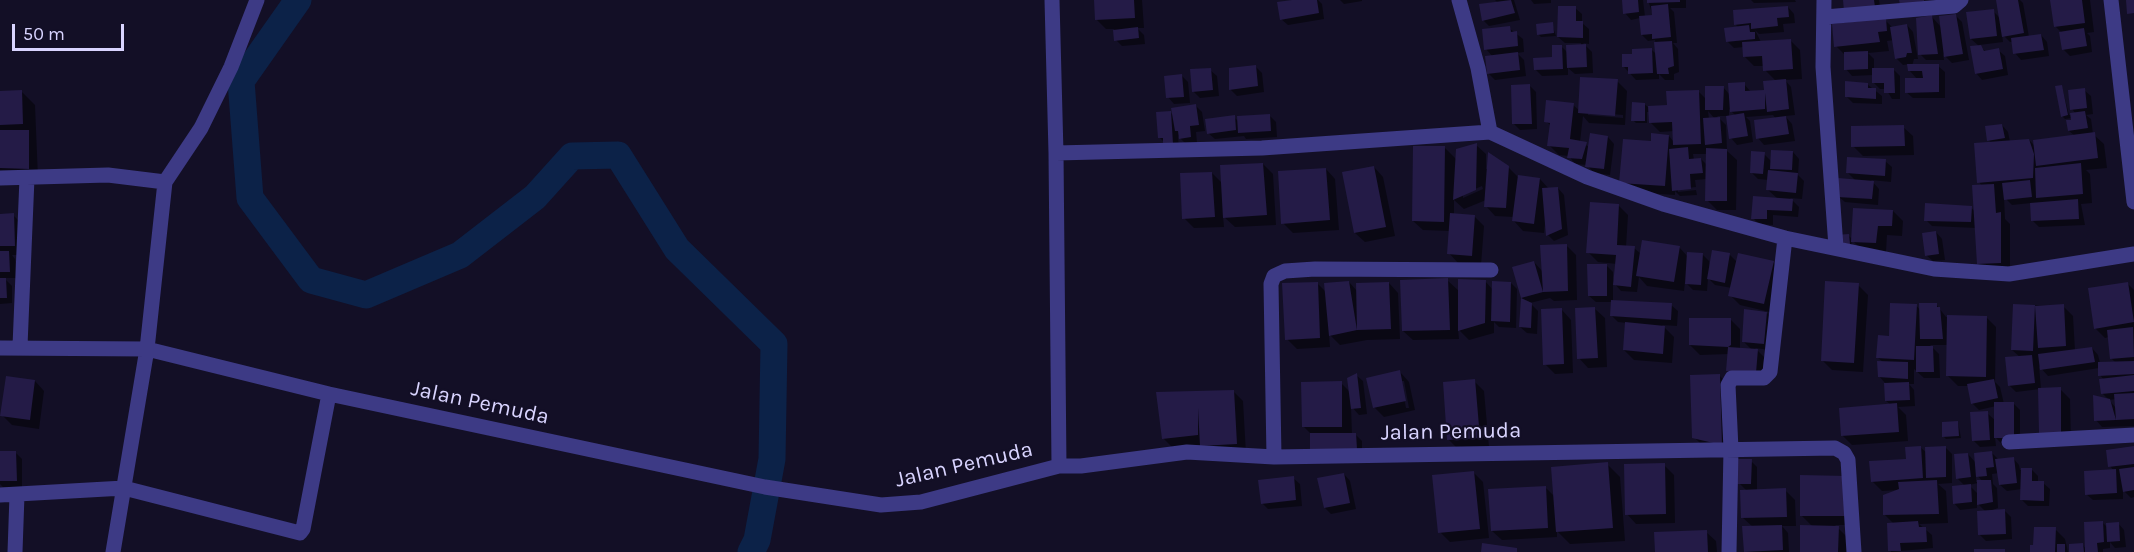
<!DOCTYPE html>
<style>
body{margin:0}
#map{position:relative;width:2134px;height:552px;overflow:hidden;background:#130f26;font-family:Karla,sans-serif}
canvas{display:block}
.scale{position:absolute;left:12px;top:24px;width:112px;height:27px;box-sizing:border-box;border:3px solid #d9d4ff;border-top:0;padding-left:8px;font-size:18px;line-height:21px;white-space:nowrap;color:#d9d4ff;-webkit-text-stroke:4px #130f26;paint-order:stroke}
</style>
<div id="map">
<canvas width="2134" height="552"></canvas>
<div class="scale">50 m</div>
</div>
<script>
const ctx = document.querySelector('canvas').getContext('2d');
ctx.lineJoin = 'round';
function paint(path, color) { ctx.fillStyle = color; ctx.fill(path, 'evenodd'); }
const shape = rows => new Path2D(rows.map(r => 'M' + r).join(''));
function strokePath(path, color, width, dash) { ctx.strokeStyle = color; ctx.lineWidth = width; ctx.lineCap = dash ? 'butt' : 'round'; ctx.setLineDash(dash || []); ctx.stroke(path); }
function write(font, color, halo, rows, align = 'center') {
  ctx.font = font + ' Karla,sans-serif'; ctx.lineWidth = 4.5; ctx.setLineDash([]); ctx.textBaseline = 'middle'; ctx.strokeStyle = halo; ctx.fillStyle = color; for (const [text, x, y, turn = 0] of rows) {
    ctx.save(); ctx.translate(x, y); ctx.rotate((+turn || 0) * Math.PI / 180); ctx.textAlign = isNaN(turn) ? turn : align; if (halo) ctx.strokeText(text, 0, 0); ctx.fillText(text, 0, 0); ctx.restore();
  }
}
paint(shape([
 [1095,0,1142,0,1144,28,1137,28,1144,35,1145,44,1122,46,1116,40,1114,29,1106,29,1096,19],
 [1302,0,1318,0,1322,4,1324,19,1288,25,1281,19],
 [1340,0,1362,0,1362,1,1344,4],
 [1495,0,1514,0,1520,20,1489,26,1483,20,1498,3],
 [1551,0,1551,3,1534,4,1531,0],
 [1623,0,1643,0,1645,17,1653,16,1648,0,1686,0,1686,8,1670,8,1674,12,1677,43,1673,43,1678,49,1679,72,1674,74,1674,80,1665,80,1659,74,1659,79,1636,80,1624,67,1634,55,1652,50,1657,55,1655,40,1648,41,1642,35,1640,18,1631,20,1625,13],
 [1751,0,1795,0,1796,2,1754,3],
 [1844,0,1879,0,1881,13],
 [1997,0,2020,0,2023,3,2029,37,2041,35,2047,42,2049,56,2021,60,2015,53,2013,42,2010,42,2002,34,2003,42,1979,45,1986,52,1998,50,2005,56,2008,75,1982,80,1976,73,1979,46,1971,39,1993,11,2000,18],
 [2052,0,2090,0,2094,32,2087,33,2090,36,2092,52,2070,56,2063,49,2061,32,2055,26],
 [1788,7,1794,14,1795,23,1783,24,1784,32,1759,34,1755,30,1761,42,1790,40,1800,50,1802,79,1785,80,1791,87,1795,115,1785,116,1792,124,1795,141,1764,145,1758,138,1776,119,1773,115,1746,117,1750,121,1753,142,1737,145,1731,138,1727,116,1717,116,1726,125,1727,151,1737,160,1736,210,1717,210,1707,200,1707,179,1695,180,1696,187,1678,189,1678,192,1696,190,1697,195,1680,196,1675,191,1675,195,1631,192,1621,182,1652,142,1669,136,1674,142,1674,131,1660,132,1650,122,1650,112,1647,112,1647,123,1636,123,1633,120,1644,104,1648,107,1668,107,1698,91,1706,99,1723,87,1730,95,1744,84,1751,92,1766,92,1776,81,1765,70,1764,66,1754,66,1744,56,1744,47,1734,48,1727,41,1739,28,1735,24],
 [1729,109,1736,116,1729,117],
 [1708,111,1715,119,1709,119],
 [1693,154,1707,154,1707,165,1701,159,1694,160],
 [1575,8,1582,14,1582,23,1589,29,1589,44,1583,43,1592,52,1593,73,1575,74,1568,68,1568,75,1542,76,1535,69,1554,59,1561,46,1567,52,1581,46,1581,43,1565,43,1558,37],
 [1955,15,1962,22,1969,60,1952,63,1943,54,1944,60,1926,60,1920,54,1932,17,1941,27],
 [1885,20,1893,28,1907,25,1913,32,1918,59,1914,59,1912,66,1938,66,1945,72,1945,98,1913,98,1906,92,1918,80,1909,70,1909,64,1903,65,1896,58,1894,40,1887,41,1889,51,1868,53,1874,59,1874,70,1894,70,1900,76,1900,99,1892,99,1886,89,1880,89,1873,82,1873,75,1852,76,1846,69,1845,55,1836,46],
 [1552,24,1556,36,1541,37,1538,34],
 [1509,28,1523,39,1524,52,1517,53,1524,60,1526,76,1495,80,1489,74,1493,57,1486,49],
 [1256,67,1262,73,1264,92,1237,96,1230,89],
 [1210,70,1217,76,1219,96,1200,98,1193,91],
 [1182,76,1188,82,1190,103,1174,104,1168,97],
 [1617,81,1627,91,1625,125,1589,123,1583,116,1580,142,1589,147,1608,137,1614,144,1610,175,1594,173,1587,165,1575,164,1569,156,1559,155,1549,145,1551,126,1546,121,1573,105,1580,111],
 [1588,112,1623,115,1623,118,1588,115],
 [1867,84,1882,96,1882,104,1853,103,1846,96],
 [1530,86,1536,92,1537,129,1520,130,1514,124],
 [2062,87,2069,115,2076,114,2072,109,2084,90,2091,96,2093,114,2086,115,2091,119,2093,134,2104,144,2107,168,2086,170,2090,174,2092,203,2081,204,2085,225,2039,227,2032,220,2031,203,2012,205,2004,197,2005,219,2010,224,2010,272,1988,273,1978,264,1976,228,1932,226,1926,220,1971,208,1975,211,1982,186,1979,182,1992,143,1989,141,2002,125,2008,132,2010,142,2029,140,2035,146,2075,136,2069,131,2072,118,2065,119,2062,116],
 [0,92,22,92,35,105,38,178,0,178],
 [1196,106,1202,112,1205,131,1196,132,1197,143,1187,145,1178,136,1179,150,1164,142,1160,138,1170,112,1174,116],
 [1269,115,1276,122,1277,137,1246,139,1244,136,1215,139,1208,133,1234,117,1239,122],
 [1903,127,1913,136,1914,155,1863,156,1853,146],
 [1476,145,1486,154,1486,169,1508,167,1518,177,1540,179,1549,189,1558,188,1564,195,1568,235,1554,241,1548,235,1545,223,1544,233,1523,231,1514,221,1514,217,1495,216,1486,206,1486,200,1464,209,1454,200,1454,214,1474,216,1484,226,1481,265,1458,263,1449,253,1450,231,1423,230,1413,221,1445,148,1457,160],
 [1482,186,1483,189,1463,198,1463,194],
 [1793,152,1799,159,1798,175,1804,181,1802,199,1790,198,1799,207,1798,217,1773,215,1773,225,1759,224,1753,218,1778,199,1768,190,1769,180,1758,179,1751,172,1764,154,1772,162],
 [1885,161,1892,167,1891,182,1871,180,1879,189,1878,205,1845,202,1838,196,1856,181,1848,173],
 [1263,164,1273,174,1276,225,1235,227,1223,216,1224,227,1194,228,1184,218,1212,173,1223,184],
 [1374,167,1383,177,1395,236,1365,242,1355,233],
 [1326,169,1335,179,1339,230,1293,233,1283,223],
 [1618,205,1628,215,1626,247,1634,248,1641,254,1679,247,1688,257,1702,254,1709,261,1710,269,1730,255,1737,262,1773,262,1783,272,1774,313,1740,305,1730,295,1732,288,1715,285,1708,278,1707,291,1693,290,1685,282,1684,291,1647,286,1639,277,1637,292,1621,291,1613,282,1617,264,1598,262,1588,252],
 [1893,211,1903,221,1902,236,1887,235,1886,252,1863,251,1851,239,1852,247,1838,245,1848,235,1853,240],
 [0,215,13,215,23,225,24,255,12,255,15,259,16,278,4,278,12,286,12,303,0,304],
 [1936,232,1942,239,1945,260,1933,261,1926,255],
 [1566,245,1576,255,1577,300,1554,301,1550,298,1530,303,1538,311,1537,334,1527,333,1520,327,1522,298,1514,268,1534,262,1543,272],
 [1606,265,1613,272,1613,302,1671,305,1678,311,1677,326,1662,325,1674,337,1672,363,1634,360,1624,350,1627,323,1618,322,1612,316,1612,302,1596,302,1589,296],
 [1447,280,1460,292,1485,281,1493,290,1511,283,1517,289,1516,328,1499,327,1494,322,1494,333,1469,340,1458,329,1459,339,1413,340,1403,331],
 [1349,282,1357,291,1389,283,1398,293,1400,339,1367,340,1340,345,1329,334,1330,347,1297,349,1287,339,1317,283,1327,293],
 [2128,284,2134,290,2134,426,2102,427,2096,420,2109,400,2116,408,2116,399,2109,400,2102,393,2104,380,2100,375,2099,368,2048,376,2039,366,2041,389,2060,389,2070,399,2071,442,2050,442,2040,389,2016,392,2009,385,2020,357,2012,350,2014,305,2063,306,2073,316,2075,351,2092,348,2098,355,2100,363,2116,363,2111,358,2109,337,2105,338,2095,328],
 [1858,285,1868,295,1863,372,1832,370,1822,360],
 [1936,304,1946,317,1986,317,1996,327,1995,382,2000,387,2004,404,2014,404,2020,410,2020,444,2002,444,1995,437,1996,446,1980,447,1973,440,1987,413,1996,421,1996,406,1979,410,1972,403,1969,386,1958,386,1948,376,1948,345,1930,345,1939,354,1940,378,1924,378,1914,369,1914,384,1909,384,1914,390,1915,406,1898,407,1906,415,1908,441,1852,445,1842,435,1891,405,1886,401,1885,383,1879,376,1883,362,1878,358,1890,337,1916,305,1920,310],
 [1595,309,1605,318,1607,367,1588,368,1579,358],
 [1562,310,1571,320,1573,373,1555,374,1545,364],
 [1765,311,1773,319,1770,350,1755,348,1764,357,1762,379,1734,377,1728,370,1729,354,1700,355,1690,345,1730,319,1740,329,1740,349,1752,350,1743,341],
 [1400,372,1409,382,1415,410,1384,417,1374,407],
 [1401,381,1404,381,1409,408,1406,408],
 [1356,375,1363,381,1367,414,1359,415,1351,406,1352,435,1356,435,1362,441,1362,454,1312,435,1304,427,1341,383,1351,393],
 [1720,376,1729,386,1732,454,1704,447,1694,437],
 [35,381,44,391,39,429,12,425,2,415],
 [1474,381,1484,391,1489,447,1459,450,1449,440],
 [1233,391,1243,401,1246,454,1201,445,1173,448,1163,438,1158,394],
 [1958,422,1961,438,1946,439,1943,436],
 [1920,447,1927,453,1945,447,1952,454,1952,483,1938,484,1946,491,1948,523,1919,524,1932,535,1933,548,1891,552,1894,524,1884,514,1899,490,1882,491,1872,481,1907,460],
 [2134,448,2134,497,2131,498,2123,490,2123,499,2093,500,2086,494,2114,471,2110,466],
 [0,452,15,452,22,459,22,487,3,487,0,484],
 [1991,452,1998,459,2013,458,2019,465,2020,470,2032,470,2038,476,2038,483,2043,483,2050,489,2049,506,2028,506,2022,500,2022,489,2007,491,2000,485,1999,473,1992,474,1993,484,1997,488,1998,508,1990,511,2005,511,2011,517,2012,539,1986,541,1979,534,1986,512,1977,503,1977,508,1960,510,1954,503,1965,486,1958,479,1968,454,1976,463],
 [1976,474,1983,482,1976,482],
 [1978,483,1978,494,1969,485],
 [1751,461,1757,467,1757,491,1785,490,1795,500,1796,526,1782,526,1788,533,1789,552,1744,552,1744,528,1753,527,1743,518,1747,491,1739,483],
 [1607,464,1620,477,1625,541,1570,544,1557,531,1557,537,1502,540,1492,531,1545,487,1555,497],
 [1664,465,1674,475,1675,523,1636,524,1627,514],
 [1473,472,1483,482,1489,538,1450,542,1440,532],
 [1344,474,1350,481,1356,509,1331,514,1325,508],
 [1802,477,1856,525,1835,525,1848,538,1848,552,1802,552,1813,527,1801,515],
 [1293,478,1300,484,1302,506,1268,509,1262,503],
 [2103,523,2108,528,2118,523,2124,530,2126,547,2115,548,2110,542,2110,548,2103,549,2103,552,2071,552,2083,545,2086,549],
 [2055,529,2065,539,2068,552,2031,552],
 [1706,532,1716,541,1717,552,1657,552]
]), '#0007');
strokePath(shape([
 [298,0,241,81,250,198,311,280,366,295,460,255,535,197,572,156,618,155,677,249,774,344,772,459,757,540,751,552]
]), '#0c2248', 27);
paint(shape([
 [1094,0,1134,0,1135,18,1095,20],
 [1292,0,1317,0,1319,13,1280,20,1277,2],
 [1511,0,1515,13,1482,21,1479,4],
 [1622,0,1638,0,1639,12,1623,14],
 [1647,0,1680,0,1680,2,1647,3],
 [1843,0,1874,0,1875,7,1844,11],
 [1899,0,1924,0,1924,1,1900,5],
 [1996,0,2018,0,2024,33,2002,37],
 [2050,0,2082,0,2085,23,2054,27],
 [2126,0,2134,0,2134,13,2127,14],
 [1668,4,1671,37,1652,39,1652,34,1641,35,1639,16,1652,15,1651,6],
 [1558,6,1576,6,1576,21,1583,21,1583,38,1557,37],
 [1788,6,1789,17,1777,18,1778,26,1751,29,1751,23,1734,25,1733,10],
 [1994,9,1997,36,1970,39,1966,12],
 [1956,14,1963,54,1944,57,1939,16],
 [1932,15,1938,54,1918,55,1916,18],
 [1886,18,1887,31,1878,32,1880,42,1834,47,1832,24],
 [1553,22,1554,33,1537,35,1536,24],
 [1907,24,1912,53,1907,53,1906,57,1895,59,1890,27],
 [1749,25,1750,32,1755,32,1755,39,1726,42,1724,28],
 [1510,26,1511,32,1517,31,1518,46,1484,50,1482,29],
 [1138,27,1139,38,1114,41,1113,30],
 [2084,28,2087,46,2062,50,2059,32],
 [2041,34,2044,50,2013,54,2011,38],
 [1791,39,1793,69,1763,71,1762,56,1743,57,1742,42],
 [1672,41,1674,66,1668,68,1669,74,1657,74,1654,42],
 [1586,44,1587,67,1567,68,1566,45],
 [1552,45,1562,45,1563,69,1534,70,1533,58,1552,57],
 [1981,45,1984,51,1999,48,2003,69,1975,74,1970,46],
 [1652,48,1653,73,1628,74,1628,67,1622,67,1622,54,1632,54,1632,49],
 [1868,51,1868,69,1844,70,1844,52],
 [1518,52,1520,70,1487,74,1485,56],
 [1907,64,1939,64,1939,92,1905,93,1905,78,1923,78,1922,71,1908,71],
 [1256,65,1258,86,1229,90,1229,68],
 [1211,68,1213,90,1192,92,1190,69],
 [1872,68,1894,68,1895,93,1884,93,1884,83,1872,83],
 [1182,74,1184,97,1166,98,1164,76],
 [1580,77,1618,79,1615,116,1578,113],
 [1786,79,1789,109,1767,112,1765,93,1765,109,1730,112,1728,83,1745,82,1745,91,1764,90,1763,81],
 [1845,81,1868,83,1868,88,1876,88,1876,99,1845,97],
 [1530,84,1532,124,1512,124,1511,85],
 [2062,85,2068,115,2061,117,2055,86],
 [1705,86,1724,86,1723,110,1705,110],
 [2085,88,2087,108,2070,110,2068,90],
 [22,90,23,124,0,125,0,91],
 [1699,90,1701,144,1673,145,1672,122,1649,123,1648,106,1667,105,1666,91],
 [1546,100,1574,103,1570,139,1587,142,1582,159,1567,158,1569,148,1547,146,1550,123,1544,122],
 [1632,102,1645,103,1645,121,1631,121],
 [1196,104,1199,125,1190,126,1191,137,1179,139,1178,131,1175,131,1171,108],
 [1171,111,1173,144,1163,145,1163,138,1158,138,1156,112],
 [2085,111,2088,128,2068,131,2066,120,2071,120,2070,113],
 [1744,113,1748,136,1729,139,1726,116],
 [1270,114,1271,131,1238,133,1237,116],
 [1235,115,1236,130,1207,134,1205,119],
 [1786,116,1789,134,1756,139,1754,120],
 [1720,117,1722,143,1705,145,1703,118],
 [2002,124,2005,138,1987,141,1985,126],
 [1904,125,1905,146,1851,147,1851,126],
 [0,130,29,130,29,169,0,168],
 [2095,132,2098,158,2036,166,2033,140],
 [1590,133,1608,136,1604,169,1585,167],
 [1651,133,1669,135,1665,186,1619,183,1623,139,1651,141],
 [2029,139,2034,154,2033,178,1977,183,1974,143],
 [1477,143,1476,190,1453,200,1456,149],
 [1413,146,1445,146,1444,222,1412,221],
 [1688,147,1689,159,1701,158,1703,173,1690,174,1691,189,1672,191,1669,149],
 [1706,148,1727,149,1727,201,1705,201],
 [1771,150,1793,151,1792,170,1770,169],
 [1751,151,1765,152,1763,174,1750,173],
 [1488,152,1509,166,1506,208,1484,207],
 [1847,157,1886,159,1885,176,1846,173],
 [1263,163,1267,215,1223,218,1220,165],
 [2081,163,2083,194,2036,198,2035,168],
 [1374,166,1386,227,1354,233,1342,172],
 [1326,168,1330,220,1281,224,1278,171],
 [1768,170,1798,173,1796,193,1766,190],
 [1212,172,1215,217,1182,219,1180,173],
 [1518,175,1540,178,1534,224,1512,221],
 [1838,178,1874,181,1872,199,1837,197],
 [2030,180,2032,197,2004,200,2002,183],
 [1994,184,1996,213,2001,212,2001,263,1977,264,1972,185],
 [1558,187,1562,229,1546,236,1542,188],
 [1753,196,1793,199,1792,211,1767,210,1767,219,1751,219],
 [2078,199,2079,219,2031,221,2030,203],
 [1590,202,1619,204,1617,245,1635,246,1631,287,1613,285,1616,255,1586,253],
 [1925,203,1972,206,1971,222,1924,221],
 [1853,208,1893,210,1892,226,1878,226,1876,243,1851,242],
 [14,213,15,246,0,246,0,214],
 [1450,213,1475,215,1472,256,1447,254],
 [1936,231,1939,254,1925,256,1922,233],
 [1849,234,1850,244,1837,246,1835,235],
 [1642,240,1680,246,1674,282,1636,276],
 [1567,244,1568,291,1543,292,1521,298,1532,303,1531,328,1519,327,1521,298,1512,267,1534,261,1543,292,1540,245],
 [1712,250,1730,253,1725,283,1707,279],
 [0,251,9,251,10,272,0,272],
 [1687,252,1703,253,1701,285,1685,284],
 [1738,253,1774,261,1764,304,1728,296],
 [1587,264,1607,264,1607,296,1588,296],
 [0,278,6,278,7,298,0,298],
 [1448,278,1450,330,1402,331,1400,280],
 [1458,279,1486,280,1485,323,1458,331],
 [1349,281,1357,330,1329,336,1324,283],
 [1492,281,1511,282,1510,322,1491,321],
 [1825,281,1859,283,1854,363,1821,361],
 [1318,282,1320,338,1285,340,1282,283],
 [1389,282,1391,329,1357,330,1356,283],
 [2128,282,2134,322,2094,329,2088,288],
 [1611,300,1672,303,1671,320,1610,316],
 [1890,303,1917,304,1914,360,1876,358,1878,335,1889,336],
 [1919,303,1937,303,1937,307,1940,307,1943,339,1920,339],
 [2013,304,2035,305,2033,351,2011,350],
 [2064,304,2066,346,2038,348,2035,306],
 [1595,307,1598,358,1577,359,1575,308],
 [1562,308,1564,364,1543,365,1541,309],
 [1744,309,1767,312,1764,344,1742,342],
 [1947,315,1987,316,1986,377,1946,376],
 [1689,318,1731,318,1731,345,1728,347,1758,349,1756,373,1726,371,1728,347,1689,345],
 [1625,322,1665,326,1663,354,1623,350],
 [2133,327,2134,357,2110,359,2107,330],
 [1916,346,1933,346,1934,372,1916,372],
 [2092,347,2095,362,2040,370,2038,354],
 [2032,355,2035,383,2008,386,2005,357],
 [1877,361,1908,362,1908,379,1878,377],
 [2134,361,2134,374,2098,376,2098,362],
 [1400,370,1406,401,1373,408,1366,378],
 [1357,373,1361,408,1351,409,1347,378],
 [1720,374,1722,445,1692,438,1690,375],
 [2134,375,2134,391,2101,394,2099,379],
 [6,376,35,380,30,420,0,416],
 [1475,379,1480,438,1447,440,1443,382],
 [1994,379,1998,398,1971,404,1967,384],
 [1342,381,1342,427,1302,427,1301,382],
 [1909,382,1910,400,1885,401,1884,383],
 [2061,387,2061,433,2039,433,2038,388],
 [1234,390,1237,444,1200,446,1198,408,1198,435,1162,439,1156,392],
 [2134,393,2134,419,2116,420,2114,394],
 [2093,395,2110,399,2116,420,2094,421],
 [1994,402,2014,402,2014,438,1994,438],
 [1897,403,1899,432,1841,436,1839,408],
 [1988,411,1990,440,1972,441,1970,412],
 [1958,421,1959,436,1942,437,1942,422],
 [1310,433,1356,433,1357,449,1310,449],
 [1921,446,1923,478,1871,482,1869,461,1906,459,1905,447],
 [1946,446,1946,477,1926,478,1925,447],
 [2134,446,2134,464,2108,467,2106,450],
 [0,451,16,451,17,481,0,481],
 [1992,451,1994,467,1986,468,1987,476,1976,477,1974,453],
 [1968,453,1971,477,1956,479,1954,454],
 [2014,457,2017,483,1999,485,1995,459],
 [1738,459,1752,459,1751,484,1737,484],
 [1608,462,1613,528,1556,532,1551,467],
 [1665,463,1666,514,1625,515,1624,464],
 [2134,467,2134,490,2123,492,2119,469],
 [2021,468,2032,468,2032,481,2044,481,2044,501,2020,500],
 [2116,469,2117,493,2085,495,2084,471],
 [1474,471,1480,529,1438,533,1432,475],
 [1344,473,1350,503,1324,508,1317,478],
 [1800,475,1847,476,1847,516,1800,516],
 [1294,476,1296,500,1261,504,1258,480],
 [1937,480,1939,514,1883,515,1883,495,1899,489,1898,482],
 [1977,480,1991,480,1993,502,1977,505],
 [1971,484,1972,502,1953,504,1952,486],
 [1546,486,1548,528,1491,531,1488,489],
 [1786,488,1787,517,1741,518,1740,490],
 [2005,509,2006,534,1978,535,1977,511],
 [1918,521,1919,527,1926,527,1927,542,1900,543,1901,551,1888,551,1887,523],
 [2103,521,2104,542,2097,543,2098,552,2085,552,2084,522],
 [2119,522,2120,541,2107,542,2106,523],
 [1782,525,1783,550,1744,552,1742,526],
 [1800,525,1839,526,1838,552,1800,552],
 [2034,527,2056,527,2055,552,2030,552,2030,545,2033,545],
 [1707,530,1708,552,1655,552,1654,532],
 [1482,543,1517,548,1517,552,1481,552],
 [2083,543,2084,552,2069,552,2069,544],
 [2057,544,2065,544,2065,552,2057,552],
 [1974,549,2005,549,2005,552,1974,552]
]), '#241b47');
strokePath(shape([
 [1052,0,1056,153,1059,466],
 [1459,0,1478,68,1490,132],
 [1824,0,1823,67,1836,247],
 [2111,0,2134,202],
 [1825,17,1954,6,1961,0],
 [1056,153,1262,148,1490,132,1587,177,1663,204,1785,238,1934,269,2009,274,2134,254],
 [0,178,108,175,165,182],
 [20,346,27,178],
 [0,348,147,349,329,394,765,487,881,505,921,502,1059,466,1081,466,1187,452,1274,457,1835,448,1844,453,1848,460,1854,552],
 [2009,442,2134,435],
 [1274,457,1271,284,1274,276,1285,271,1315,269,1491,270],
 [0,495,124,488,300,533,303,529,329,394],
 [15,552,17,495],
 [113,552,147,349,165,182,201,128,231,67,257,0],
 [1729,552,1731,449,1728,385,1732,378,1764,378,1770,372,1785,238]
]), '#3d3a85', 15);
write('22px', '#d9d4ff', '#130f26', [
 ["Jalan Pemuda",480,403,12],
 ["Jalan Pemuda",1451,432,-1],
 ["Jalan Pemuda",964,465,-13]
]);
</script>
